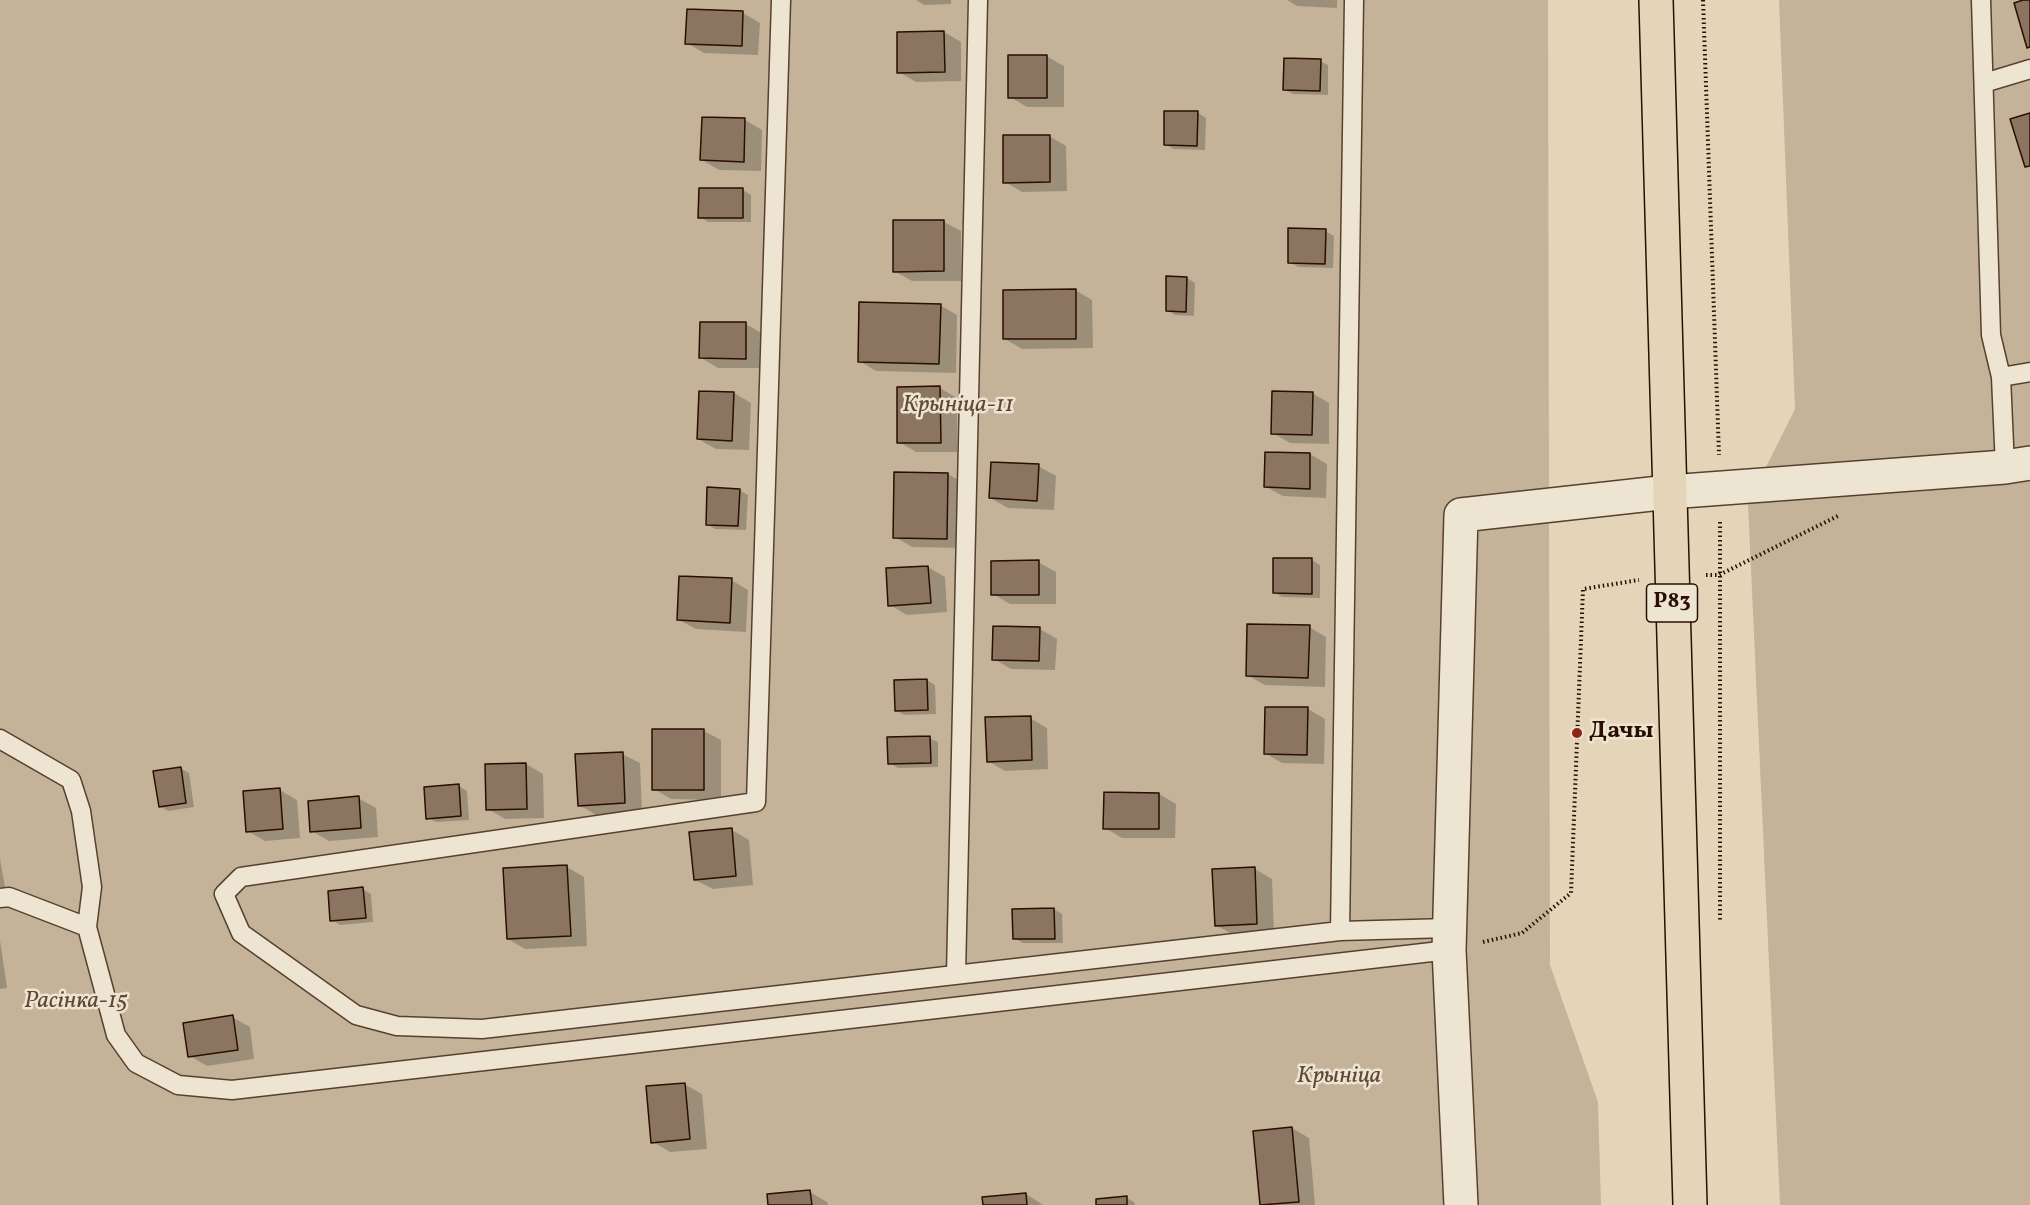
<!DOCTYPE html>
<meta charset="utf-8">
<style>
body{margin:0}
canvas{display:block;background:#e4d5b8}
</style>
<canvas width="2030" height="1205"></canvas>
<script>
const ctx = document.querySelector('canvas').getContext('2d');
ctx.lineJoin = 'round';
function paint(path, color) { ctx.fillStyle = color; ctx.fill(path, 'evenodd'); }
const shape = rows => new Path2D(rows.map(r => 'M' + r).join(''));
function strokePath(path, color, width, dash) { ctx.strokeStyle = color; ctx.lineWidth = width; ctx.lineCap = dash ? 'butt' : 'round'; ctx.setLineDash(dash || []); ctx.stroke(path); }
function write(font, color, halo, rows, align = 'center') {
  ctx.font = font + ' Vollkorn,serif'; ctx.lineWidth = 5; ctx.setLineDash([]); ctx.textBaseline = 'middle'; ctx.strokeStyle = halo; ctx.fillStyle = color; for (const [text, x, y, turn = 0] of rows) {
    ctx.save(); ctx.translate(x, y); ctx.rotate((+turn || 0) * Math.PI / 180); ctx.textAlign = isNaN(turn) ? turn : align; if (halo) ctx.strokeText(text, 0, 0); ctx.fillText(text, 0, 0); ctx.restore();
  }
}
paint(shape([
 [0,0,1548,0,1550,965,1598,1102,1601,1205,0,1205],
 [1779,0,2030,0,2030,1205,1780,1205,1748,503,1795,409]
]), '#c4b399');
paint(shape([
 [916,0,951,0,951,4,924,5],
 [1287,0,1337,0,1337,8,1297,6],
 [688,10,743,13,760,23,758,55,704,53,687,43],
 [944,32,961,42,961,81,916,82,899,72],
 [1046,56,1064,66,1064,107,1027,107,1010,97],
 [1320,61,1328,65,1328,95,1293,94,1285,90],
 [1198,113,1206,118,1205,150,1173,149,1165,144],
 [745,120,762,130,761,171,719,170,702,160],
 [1049,136,1066,146,1067,191,1022,192,1005,182],
 [743,190,751,195,751,222,708,222,700,217],
 [944,222,961,231,961,281,912,281,894,271],
 [1325,231,1334,236,1333,268,1298,267,1289,262],
 [1187,278,1195,283,1194,316,1175,315,1167,310],
 [1075,290,1092,300,1093,348,1022,349,1005,339],
 [940,305,957,315,956,373,876,371,859,361],
 [701,323,746,324,763,334,763,368,718,368,701,358],
 [898,388,940,388,957,398,957,452,916,452,899,442],
 [734,393,751,403,749,450,716,449,698,439],
 [1312,393,1329,403,1329,444,1290,443,1273,433],
 [1310,454,1327,464,1326,498,1283,496,1266,487],
 [1038,466,1056,476,1054,510,1008,508,990,498],
 [948,474,965,484,964,548,912,547,895,537],
 [739,490,748,495,746,530,715,529,707,524],
 [1275,559,1312,560,1320,565,1320,598,1282,597,1274,592],
 [1038,562,1056,572,1056,604,1010,604,993,594],
 [928,567,945,577,947,612,907,615,890,605],
 [731,580,748,590,746,632,696,629,679,620],
 [1309,627,1326,637,1325,687,1265,685,1247,675],
 [1040,629,1057,639,1055,670,1011,669,994,659],
 [927,680,935,685,936,714,904,715,896,710],
 [1308,709,1325,719,1324,764,1282,763,1265,753],
 [1030,718,1047,728,1048,769,1005,771,988,761],
 [704,731,721,740,721,800,671,799,654,789],
 [929,738,938,742,938,767,898,768,890,763],
 [622,754,640,763,642,812,596,815,579,805],
 [526,764,543,774,544,818,505,819,488,809],
 [180,768,189,773,194,807,168,811,160,806],
 [459,786,467,791,469,820,436,822,428,818],
 [280,790,297,800,300,838,265,841,248,831],
 [1159,794,1176,804,1175,838,1122,838,1105,828],
 [358,798,376,808,378,837,329,841,312,831],
 [732,830,749,840,753,885,713,889,695,880],
 [0,859,5,887,0,888],
 [567,867,584,877,587,946,525,949,508,939],
 [1255,869,1272,879,1274,933,1233,935,1216,925],
 [363,889,371,894,373,922,340,925,332,920],
 [1054,909,1062,914,1063,943,1023,943,1014,938],
 [0,940,7,988,0,989],
 [232,1017,250,1027,254,1059,207,1066,190,1056],
 [684,1084,702,1094,707,1149,670,1152,653,1142],
 [1292,1128,1309,1138,1315,1205,1263,1205,1261,1204],
 [810,1192,827,1202,828,1205,769,1205],
 [1026,1194,1043,1205,985,1205],
 [1126,1198,1134,1202,1135,1205,1098,1205]
]), '#0003');
const building = shape([
 [2023,0,2030,0,2030,47,2027,48,2014,3,2023,0],
 [687,9,743,11,742,46,685,44,687,9],
 [944,31,945,72,897,73,897,32,944,31],
 [1008,55,1047,55,1047,98,1008,98,1008,55],
 [1284,58,1321,59,1320,91,1283,90,1284,58],
 [1164,111,1198,111,1197,146,1164,145,1164,111],
 [2030,113,2030,166,2025,167,2010,119,2030,113],
 [702,117,745,118,744,162,700,160,702,117],
 [1003,135,1050,135,1050,182,1003,183,1003,135],
 [699,188,743,188,743,218,698,218,699,188],
 [893,220,944,220,944,271,893,272,893,220],
 [1288,228,1326,229,1325,264,1288,263,1288,228],
 [1166,276,1187,277,1186,312,1166,311,1166,276],
 [1076,289,1076,339,1003,339,1003,290,1076,289],
 [859,302,941,304,939,364,858,362,859,302],
 [700,322,746,322,746,359,699,358,700,322],
 [940,386,941,443,897,443,897,387,940,386],
 [699,391,734,392,732,441,697,439,699,391],
 [1272,391,1313,392,1312,435,1271,434,1272,391],
 [1265,452,1310,453,1310,489,1264,487,1265,452],
 [991,462,1039,464,1037,501,989,498,991,462],
 [894,472,948,473,947,539,893,538,894,472],
 [707,487,740,489,738,526,706,525,707,487],
 [1273,558,1312,558,1312,594,1273,593,1273,558],
 [1039,560,1039,595,991,595,991,561,1039,560],
 [928,566,931,603,888,606,886,568,928,566],
 [679,576,732,578,730,623,677,620,679,576],
 [1247,624,1310,625,1308,678,1246,676,1247,624],
 [993,626,1040,627,1039,661,992,660,993,626],
 [927,679,928,710,895,711,894,680,927,679],
 [1265,707,1308,707,1307,755,1264,754,1265,707],
 [1031,716,1032,760,987,762,985,717,1031,716],
 [652,729,704,729,704,790,652,790,652,729],
 [930,736,931,763,888,764,887,737,930,736],
 [623,752,625,803,578,806,575,754,623,752],
 [526,763,527,809,486,810,485,764,526,763],
 [181,767,186,803,159,807,153,771,181,767],
 [459,784,461,816,426,819,424,787,459,784],
 [280,788,283,829,246,832,243,791,280,788],
 [1104,792,1159,793,1159,829,1103,829,1104,792],
 [359,796,361,828,310,832,308,801,359,796],
 [732,828,736,876,694,880,689,832,732,828],
 [567,865,571,936,507,939,503,868,567,865],
 [1255,867,1257,924,1215,926,1212,869,1255,867],
 [363,887,366,918,330,921,328,891,363,887],
 [1054,908,1055,939,1013,939,1012,909,1054,908],
 [233,1015,238,1050,188,1057,183,1023,233,1015],
 [685,1083,690,1139,651,1143,646,1086,685,1083],
 [1292,1127,1299,1202,1260,1205,1253,1131,1292,1127],
 [810,1190,812,1205,768,1205,767,1194,810,1190],
 [1026,1193,1027,1205,983,1205,982,1197,1026,1193],
 [1127,1196,1127,1205,1096,1205,1096,1199,1127,1196]
]);
paint(building, '#8b7560');
strokePath(building, '#2a0e00', 1.5);
const lane = shape([
 [781,0,756,802,241,877,224,894,241,933,356,1015,397,1026,482,1029,1340,931,1449,928],
 [1981,0,1991,335,2001,377,2005,467],
 [1984,83,2030,69],
 [2001,377,2030,372],
 [0,739,71,780,81,811,92,887,87,927],
 [0,898,9,897,87,927,116,1035,136,1063,178,1085,232,1090,1449,950],
 [1340,931,1354,0],
 [956,974,978,0]
]);
const street = shape([
 [1461,1205,1449,950,1461,515,1669,492,2005,467,2030,463]
]);
const primary = shape([
 [1656,0,1690,1205]
]);
strokePath(lane, '#58402e', 21);
strokePath(street, '#58402e', 36);
strokePath(primary, '#2a0e00', 36);
strokePath(shape([
 [1703,0,1719,455],
 [1720,522,1720,920],
 [1706,575,1719,575,1840,515],
 [1483,942,1522,933,1571,893,1583,589,1639,580]
]), '#2a0e00', 4, [1.5, 3]);
strokePath(lane, '#ede4d1', 18);
strokePath(street, '#ede4d1', 33);
strokePath(primary, '#e4d5b8', 33);
for (const [x, y, r, color] of [
 [1577,733,6,"#8f2418"]
]) { const dot = new Path2D(); dot.arc(x, y, r, 0, 2 * Math.PI); ctx.fillStyle = color; ctx.fill(dot); strokePath(dot, '#ede4d1', 2); }
for (const [x, y, w] of [
 [1672,603,51]
]) { const box = new Path2D(); box.roundRect(x - w / 2, y - 19, w, 38, 4.5); ctx.fillStyle = '#ede4d1'; ctx.fill(box); strokePath(box, '#2a0e00', 1.5); }
write('bold 22px', '#2a0e00', null, [
 ["Р83",1672,603]
]);
write('italic 24px', '#604836', '#ede4d1', [
 ["Крыніца-11",958,407],
 ["Расінка-15",76,1003],
 ["Крыніца",1339,1078]
]);
write('bold 24px', '#2a0e00', '#ede4d1', [
 ["Дачы",1589,733]
], 'left');
</script>
